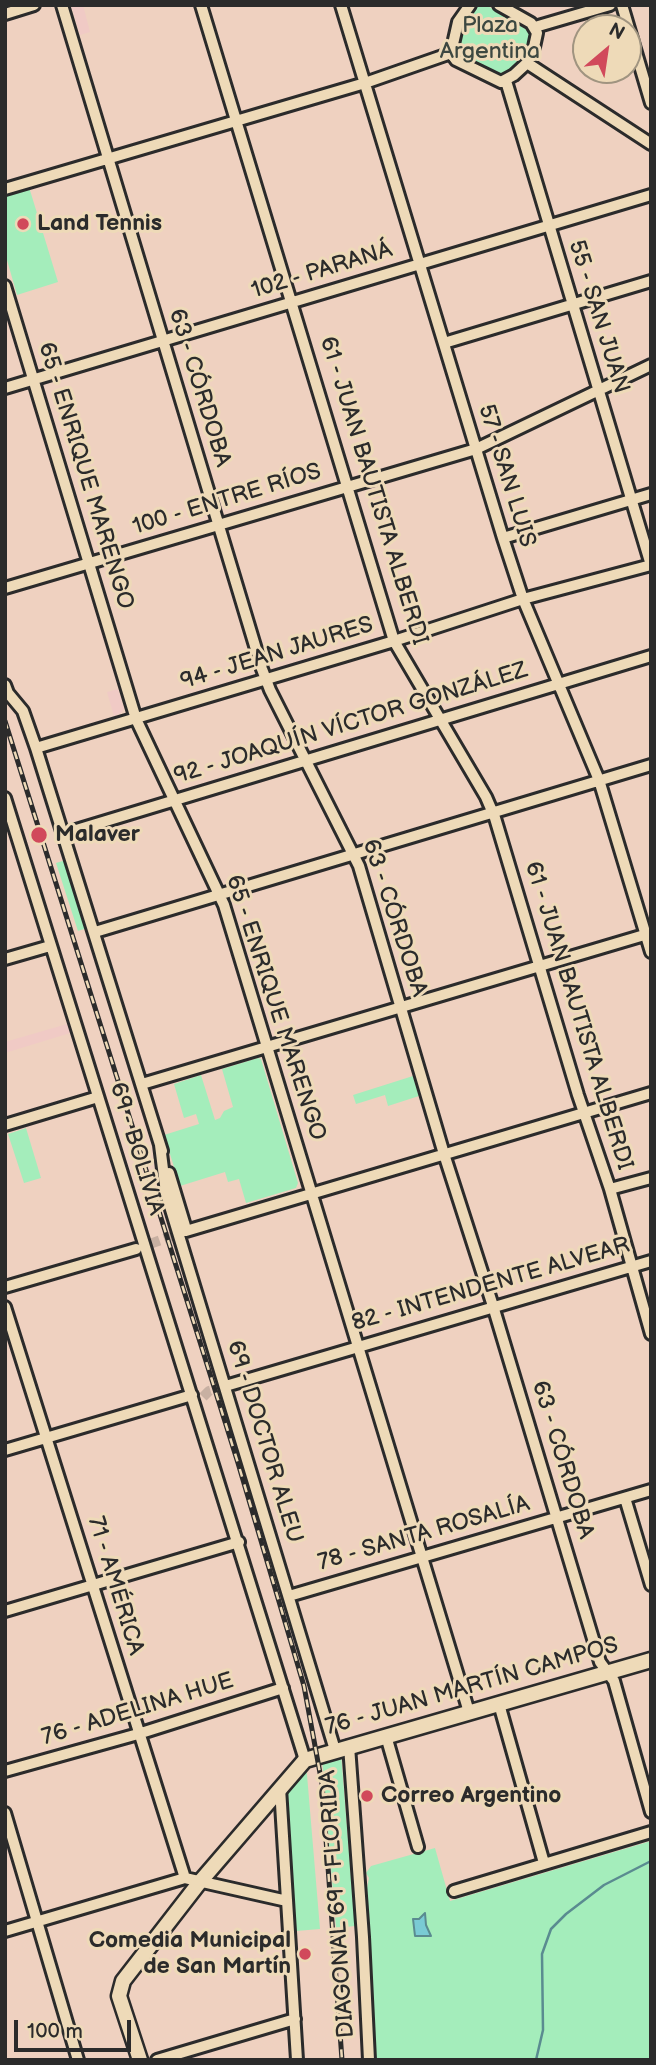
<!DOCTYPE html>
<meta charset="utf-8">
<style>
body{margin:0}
#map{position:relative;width:656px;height:2065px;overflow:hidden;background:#efd1c0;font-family:"Balsamiq Sans",sans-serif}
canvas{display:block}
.frame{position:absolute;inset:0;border:7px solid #2b2b2b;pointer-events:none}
.north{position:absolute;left:572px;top:14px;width:70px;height:70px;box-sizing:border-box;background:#eedab8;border:2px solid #a09480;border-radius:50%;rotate:29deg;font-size:19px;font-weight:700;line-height:28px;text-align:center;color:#2b2b2b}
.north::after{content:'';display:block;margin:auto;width:24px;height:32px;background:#d1495b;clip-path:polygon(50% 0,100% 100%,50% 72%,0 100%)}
.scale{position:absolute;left:14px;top:2020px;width:117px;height:32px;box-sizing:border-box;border:4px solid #2b2b2b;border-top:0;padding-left:9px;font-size:21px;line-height:24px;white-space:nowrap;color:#2b2b2b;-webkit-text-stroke:5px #eedab8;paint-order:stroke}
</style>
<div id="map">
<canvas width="656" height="2065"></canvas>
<div class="frame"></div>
<div class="north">N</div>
<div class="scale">100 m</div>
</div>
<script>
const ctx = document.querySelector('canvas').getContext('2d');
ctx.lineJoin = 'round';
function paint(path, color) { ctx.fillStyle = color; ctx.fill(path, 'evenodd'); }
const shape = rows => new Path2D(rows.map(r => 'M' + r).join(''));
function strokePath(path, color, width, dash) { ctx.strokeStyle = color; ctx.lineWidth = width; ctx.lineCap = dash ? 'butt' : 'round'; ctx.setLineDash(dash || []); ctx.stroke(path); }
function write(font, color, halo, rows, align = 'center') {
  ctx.font = font + ' "Balsamiq Sans",sans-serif'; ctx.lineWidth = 6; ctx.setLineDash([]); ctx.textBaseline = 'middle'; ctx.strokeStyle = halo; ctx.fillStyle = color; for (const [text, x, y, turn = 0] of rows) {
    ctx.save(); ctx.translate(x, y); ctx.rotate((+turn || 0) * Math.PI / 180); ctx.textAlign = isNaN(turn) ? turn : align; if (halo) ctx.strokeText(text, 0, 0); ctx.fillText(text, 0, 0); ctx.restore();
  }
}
paint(shape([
 [71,5,83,5,90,32,80,35],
 [118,689,124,709,121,713,114,716,107,692],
 [67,1024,70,1033,5,1053,5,1042]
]), '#f0cac5');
paint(shape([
 [480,5,486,5,530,31,530,42,522,60,514,69,503,75,497,75,457,52,460,26,470,12],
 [29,187,58,282,17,295,5,253,5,195],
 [66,860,87,928,78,931,56,863],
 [258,1058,261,1059,298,1183,296,1188,246,1203,239,1179,228,1182,225,1172,180,1186,164,1135,199,1124,196,1114,184,1118,174,1084,201,1075,215,1120,220,1118,224,1111,233,1107,222,1069],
 [413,1076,419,1096,388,1106,385,1095,356,1104,353,1095],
 [26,1128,41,1178,24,1183,8,1134],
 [341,1754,355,1926,336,1928,322,1759],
 [306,1763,320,1929,296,1931,287,1786],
 [651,1841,651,2060,373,2060,367,1888,369,1878,366,1873,371,1866,435,1848,450,1901]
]), '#a4edbb');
const water = shape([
 [425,1913,426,1925,431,1936,415,1936,413,1919,419,1919,425,1913]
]);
paint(water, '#7acbd4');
strokePath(water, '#5a8b90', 2);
strokePath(shape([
 [536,2060,543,2030,542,1954,551,1929,566,1914,604,1885,651,1861]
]), '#5a8b90', 2.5);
strokePath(shape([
 [136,1249,186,1231],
 [203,1397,209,1391,229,1385]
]), '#c8b0a2', 10, [10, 5]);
const minor = shape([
 [62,5,262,669,270,690,359,866,444,1154,493,1306,600,1662,614,1681,651,1812],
 [201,5,394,641,486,797,495,818,578,1095,610,1189,651,1334],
 [341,5,503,538,523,599,599,780,651,952],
 [470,5,458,22,451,53,456,60,501,82,514,75,527,63,534,47,537,33,531,23,499,5],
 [622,5,651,103],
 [5,14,34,5],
 [535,27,610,5],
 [527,63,651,144],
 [506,81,651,565],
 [5,189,365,83,451,53],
 [5,286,136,719,224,905,469,1712],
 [444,343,651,281],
 [5,388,651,195],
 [503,538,651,494],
 [5,588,476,449,651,365],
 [5,685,8,693,23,711,36,748,162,1151],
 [36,748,394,641,523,599,651,565],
 [5,798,305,1760],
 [63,834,651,656],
 [95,932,651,765],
 [5,959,50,946],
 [142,1084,651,933],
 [5,1125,98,1097],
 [160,1145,166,1193,335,1750],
 [169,1173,185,1226],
 [610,1189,651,1178],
 [186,1231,651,1093],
 [5,1287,136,1249],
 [5,1307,185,1878],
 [229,1385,651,1261],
 [5,1450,192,1395],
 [625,1498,651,1585],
 [289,1596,651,1490],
 [5,1611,239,1542],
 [499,1704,544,1863],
 [386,1736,418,1847],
 [349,1746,363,1937,369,2060],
 [5,1771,138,1734,283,1688],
 [280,1788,297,2060],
 [5,1813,78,2060],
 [454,1891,651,1832],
 [5,1931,185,1878,287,1901],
 [157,2060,295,2019]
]);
const major = shape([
 [140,2060,119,1996,123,1981,199,1883,305,1760,651,1660]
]);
strokePath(minor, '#2b2b2b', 16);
strokePath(major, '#2b2b2b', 19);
strokePath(minor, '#eedab8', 10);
strokePath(major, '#eedab8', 14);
const rail = shape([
 [5,721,238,1463,304,1686,322,1784,342,2060]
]);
strokePath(rail, '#2b2b2b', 5);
strokePath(rail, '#eedab8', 2.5, [8]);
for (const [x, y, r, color] of [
 [23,224,7,"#d1495b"],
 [39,835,9,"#d1495b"],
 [367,1796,7,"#d1495b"],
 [305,1954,7,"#d1495b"]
]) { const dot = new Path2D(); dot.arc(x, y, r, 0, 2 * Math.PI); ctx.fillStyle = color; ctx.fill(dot); strokePath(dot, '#eedab8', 2.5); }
write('23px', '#3d4841', '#eedab8', [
 ["Plaza",490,26],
 ["Argentina",490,52]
]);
write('bold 23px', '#2b2b2b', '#eedab8', [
 ["Land Tennis",37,224],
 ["Malaver",55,835],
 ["Correo Argentino",381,1796],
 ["Comedia Municipal",291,1941,"right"],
 ["de San Martín",291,1967,"right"]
], 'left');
write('23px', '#2b2b2b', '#eedab8', [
 ["102 - PARANÁ",322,271,-17],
 ["55 - SAN JUAN",598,317,73],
 ["63 - CÓRDOBA",199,388,73],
 ["65 - ENRIQUE MARENGO",85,476,73],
 ["57 - SAN LUIS",506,476,73],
 ["61 - JUAN BAUTISTA ALBERDI",373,491,73],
 ["100 - ENTRE RÍOS",227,500,-17],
 ["94 - JEAN JAURES",277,654,-17],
 ["92 - JOAQUÍN VÍCTOR GONZÁLEZ",351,724,-17],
 ["63 - CÓRDOBA",394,918,72],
 ["65 - ENRIQUE MARENGO",275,1008,72],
 ["61 - JUAN BAUTISTA ALBERDI",578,1016,73],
 ["69 - BOLIVIA",136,1149,73],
 ["82 - INTENDENTE ALVEAR",491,1285,-16],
 ["69 - DOCTOR ALEU",264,1442,73],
 ["63 - CÓRDOBA",562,1460,73],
 ["78 - SANTA ROSALÍA",424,1534,-16],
 ["71 - AMÉRICA",115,1586,73],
 ["76 - JUAN MARTÍN CAMPOS",472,1687,-16],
 ["76 - ADELINA HUE",138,1710,-17],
 ["DIAGONAL 69 - FLORIDA",338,1904,-94]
]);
</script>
